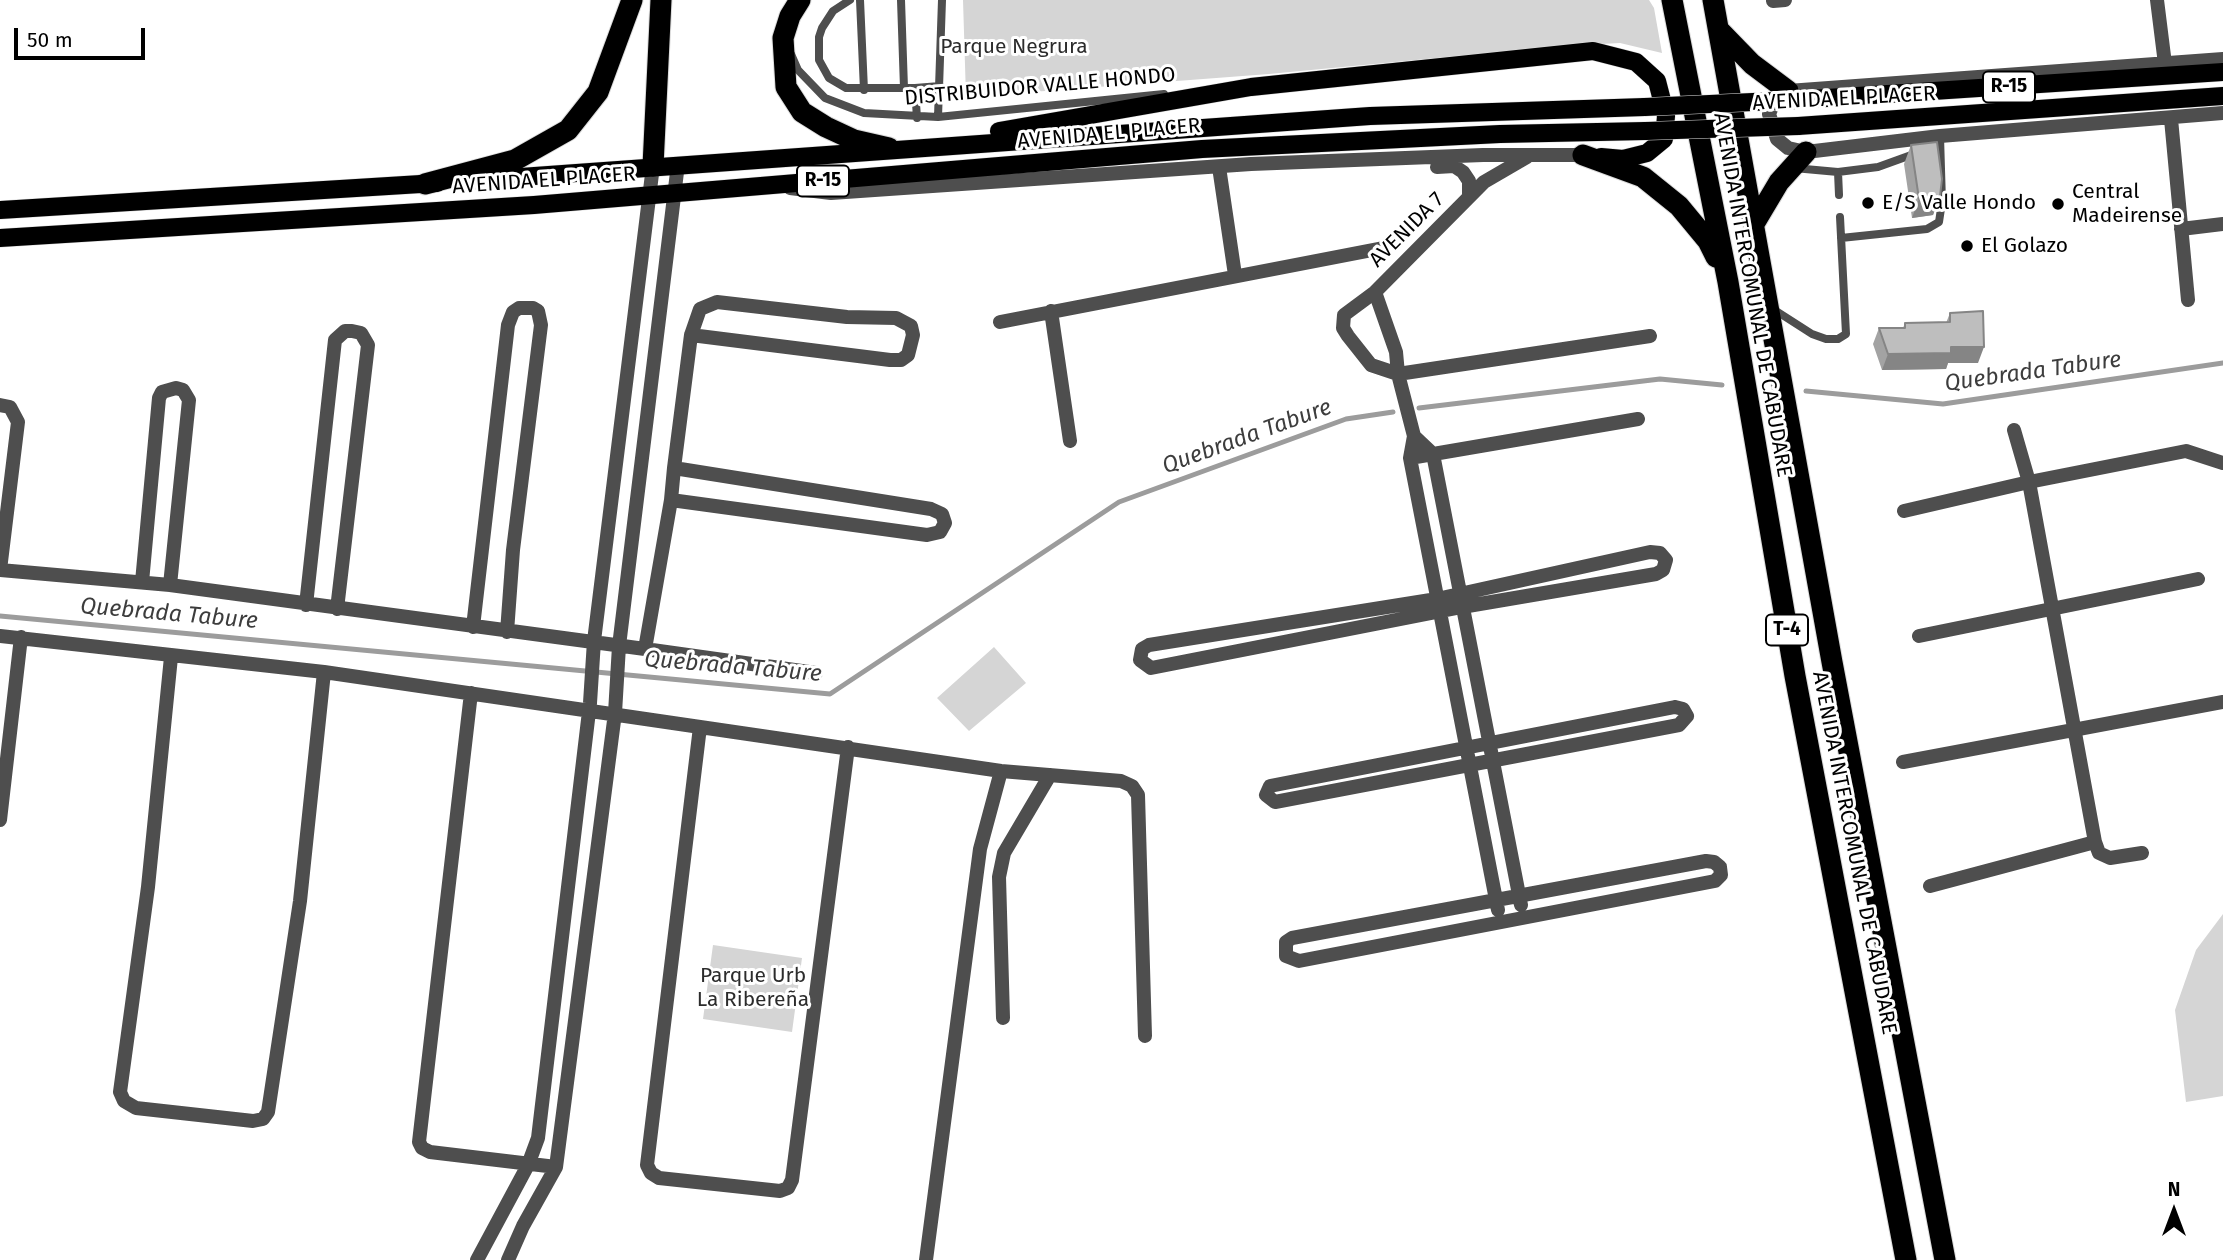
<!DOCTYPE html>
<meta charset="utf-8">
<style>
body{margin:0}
#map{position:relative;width:2223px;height:1260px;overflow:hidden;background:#fff;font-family:"Fira Sans",sans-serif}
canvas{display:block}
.north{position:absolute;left:2139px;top:1176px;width:70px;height:70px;-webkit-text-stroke:5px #fff;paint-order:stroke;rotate:0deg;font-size:19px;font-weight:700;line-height:28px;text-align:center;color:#000}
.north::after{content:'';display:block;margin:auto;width:24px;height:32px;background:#000;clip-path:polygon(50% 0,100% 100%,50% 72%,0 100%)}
.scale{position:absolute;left:14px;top:28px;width:131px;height:32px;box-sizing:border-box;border:4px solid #000;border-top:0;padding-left:9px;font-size:21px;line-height:24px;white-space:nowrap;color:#000;-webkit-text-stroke:5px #fff;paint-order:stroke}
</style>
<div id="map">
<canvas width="2223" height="1260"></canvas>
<div class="north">N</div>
<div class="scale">50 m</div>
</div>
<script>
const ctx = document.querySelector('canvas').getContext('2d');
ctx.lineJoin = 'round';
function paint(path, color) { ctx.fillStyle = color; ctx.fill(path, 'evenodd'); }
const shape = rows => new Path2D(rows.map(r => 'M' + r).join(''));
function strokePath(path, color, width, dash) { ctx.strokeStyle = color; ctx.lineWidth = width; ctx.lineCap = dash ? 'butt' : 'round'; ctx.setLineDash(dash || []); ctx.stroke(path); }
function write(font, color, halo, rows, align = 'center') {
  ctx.font = font + ' "Fira Sans",sans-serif'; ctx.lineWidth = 6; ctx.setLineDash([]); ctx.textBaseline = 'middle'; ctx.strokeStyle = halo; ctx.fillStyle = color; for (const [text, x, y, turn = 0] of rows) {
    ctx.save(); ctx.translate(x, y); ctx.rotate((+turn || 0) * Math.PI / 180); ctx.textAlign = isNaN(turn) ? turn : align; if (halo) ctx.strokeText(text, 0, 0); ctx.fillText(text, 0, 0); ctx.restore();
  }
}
paint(shape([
 [963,0,1649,0,1654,8,1662,53,1620,43,1564,46,1269,74,966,97],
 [994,647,1026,683,969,731,937,698],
 [2223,914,2223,1096,2186,1102,2175,1010,2196,950],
 [713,945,802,958,792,1032,703,1019]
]), '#d5d5d5');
strokePath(shape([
 [1806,391,1943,404,2223,363],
 [1419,408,1660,379,1722,385],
 [0,616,830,694,1119,502,1346,419,1393,412]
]), '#9c9c9c', 5);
const primary = shape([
 [1796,100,2223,72],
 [1798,126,2223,96],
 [999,131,1251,87,1593,51,1636,62,1657,81,1666,116,1664,139,1647,153,1623,159,1601,157],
 [465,181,1370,116,1645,107],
 [0,210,437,183],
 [0,238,534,205,1202,149,1500,134,1646,131]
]);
const highway = shape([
 [800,0,790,16,783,38,786,87,802,112,826,127,854,140,889,148],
 [1672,0,1728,282,1795,676,1906,1260],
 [1713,0,1832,662,1945,1260],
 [1719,30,1752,64,1788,91],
 [1583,155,1643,177,1679,206,1708,241,1716,257],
 [653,166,661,0],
 [425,184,515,160,568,130,598,92,632,0],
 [1754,224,1779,182,1806,152]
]);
strokePath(primary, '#dbdbdb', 19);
strokePath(highway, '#dbdbdb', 23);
strokePath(shape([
 [850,0,833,11,822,28,819,37,819,60,829,78,846,88,915,88,917,118],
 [860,0,864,90],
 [901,0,904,88],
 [791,54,798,70,825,98,864,113,938,117,1164,94],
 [915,88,940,86],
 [938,117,942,0],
 [1794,168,1838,172,1878,167,1914,154],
 [1838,172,1839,195],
 [1841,238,1927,229,1939,222,1942,202,1940,136],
 [1773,309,1812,334,1826,339,1838,339,1846,334,1840,217]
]), '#4e4e4e', 8);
strokePath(shape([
 [2157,0,2165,64],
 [1773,1,1785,0],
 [2223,59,1788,91,1776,97,1769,114,1777,139,1788,148,1806,152,1940,136,2223,113],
 [2171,119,2188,300],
 [1527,157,1484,182,1375,292,1344,315,1343,328,1348,336,1371,365,1398,374,1650,336],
 [1219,167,1235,275],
 [1437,167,1454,166,1463,172,1469,181,1469,197],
 [790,188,831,193,1251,164,1483,155,1583,155],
 [2181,229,2223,224],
 [1375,292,1396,352,1398,374,1414,436,1410,458,1498,910],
 [1051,311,1070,441],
 [1000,322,1383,248],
 [0,405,10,407,18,422,0,570],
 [2014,430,2029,482,2095,842,2099,853,2110,858,2142,853],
 [1414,436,1433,454,1521,905],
 [1410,458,1638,419],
 [674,468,931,509,942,514,945,523,940,532,927,535,671,500,674,468,691,335,700,309,717,302,847,317,896,318,911,326,913,335,908,355,901,360,890,360,691,335],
 [1904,511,2029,482,2186,451,2223,463],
 [1650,552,1660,553,1666,560,1663,570,1656,574,1462,607,1151,668,1140,660,1142,649,1149,645,1437,599,1650,552],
 [0,570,170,585,645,649,671,500],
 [142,582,159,398,162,392,176,388,183,390,189,400,170,585],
 [306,605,335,340,345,331,352,331,361,333,368,345,337,609],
 [473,627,508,325,513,312,519,308,533,308,538,311,541,325,513,550,507,632],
 [0,636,324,672,1001,771,1121,781,1132,786,1138,795,1145,1036],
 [1919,636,2198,579],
 [645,649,816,673],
 [171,657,148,887,120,1092,124,1101,136,1108,253,1121,263,1119,268,1112,300,901,324,672],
 [471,693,419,1142,422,1148,430,1152,556,1167],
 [1675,707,1683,709,1687,716,1679,725,1275,802,1266,795,1270,786,1675,707],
 [700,727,647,1165,651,1173,659,1178,780,1191,788,1188,792,1180,848,747],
 [1903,762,2223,702],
 [0,820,21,637],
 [1706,861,1714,862,1720,867,1721,875,1715,881,1299,961,1286,956,1286,942,1292,938,1706,861],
 [1930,886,2095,842],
 [1003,1018,999,877,1004,853,1050,775],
 [477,1260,528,1165,538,1138,590,703,594,641,653,166],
 [508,1260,523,1226,556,1167,615,713,619,646,678,164],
 [926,1260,980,849,1001,771]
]), '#4e4e4e', 14);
strokePath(primary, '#000', 18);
strokePath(highway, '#000', 21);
const primaryBridge = shape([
 [1645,107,1796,100],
 [1646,131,1798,126]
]);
strokePath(primaryBridge, '#dbdbdb', 19, []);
strokePath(primaryBridge, '#000', 18);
paint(shape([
 [1911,145,1940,196,1933,215,1912,218,1904,164],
 [1950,313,1978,363,1948,363,1946,369,1882,370,1873,344,1879,328,1903,328,1905,323,1946,323]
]), '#a3a3a3');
paint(shape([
 [1940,196,1933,215,1912,218,1919,199],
 [1951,347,1984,347,1978,363,1948,363,1946,369,1882,370,1888,354]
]), '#858585');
const building = shape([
 [1937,142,1942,179,1940,196,1919,199,1911,145,1937,142],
 [1983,311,1984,347,1951,347,1951,353,1888,354,1879,328,1905,328,1905,323,1950,322,1950,313,1983,311]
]);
paint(building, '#bebebe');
strokePath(building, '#858585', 2);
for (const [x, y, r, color] of [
 [1868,203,7,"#000"],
 [2058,204,7,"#000"],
 [1967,246,7,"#000"]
]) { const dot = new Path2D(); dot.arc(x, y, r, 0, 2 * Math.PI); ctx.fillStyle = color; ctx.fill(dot); strokePath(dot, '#fff', 2.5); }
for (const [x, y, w] of [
 [2009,87,52],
 [823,181,52],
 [1787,630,42]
]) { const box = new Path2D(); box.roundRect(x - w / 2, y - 15.5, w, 31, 5); ctx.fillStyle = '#fff'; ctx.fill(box); strokePath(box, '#000', 2); }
write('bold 19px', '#000', null, [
 ["R-15",2009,87],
 ["R-15",823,181],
 ["T-4",1787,630]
]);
write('21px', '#2c2c2c', '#fff', [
 ["Parque Negrura",1014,47],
 ["Parque Urb",753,976],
 ["La Ribereña",753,1000]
]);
write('21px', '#000', '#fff', [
 ["DISTRIBUIDOR VALLE HONDO",1040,87,-5],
 ["AVENIDA EL PLACER",1844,99,-3],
 ["AVENIDA EL PLACER",1109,134,-5],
 ["AVENIDA EL PLACER",544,181,-4],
 ["AVENIDA 7",1407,230,-45],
 ["AVENIDA INTERCOMUNAL DE CABUDARE",1752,295,80],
 ["AVENIDA INTERCOMUNAL DE CABUDARE",1854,853,79]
]);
write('21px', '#000', '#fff', [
 ["Central",2072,192],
 ["Madeirense",2072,216],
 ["E/S Valle Hondo",1882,203],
 ["El Golazo",1981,246]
], 'left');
write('italic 23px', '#3d3d3d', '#fff', [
 ["Quebrada Tabure",2033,372,-8],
 ["Quebrada Tabure",1247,437,-20],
 ["Quebrada Tabure",169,614,5],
 ["Quebrada Tabure",733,667,5]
]);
</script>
